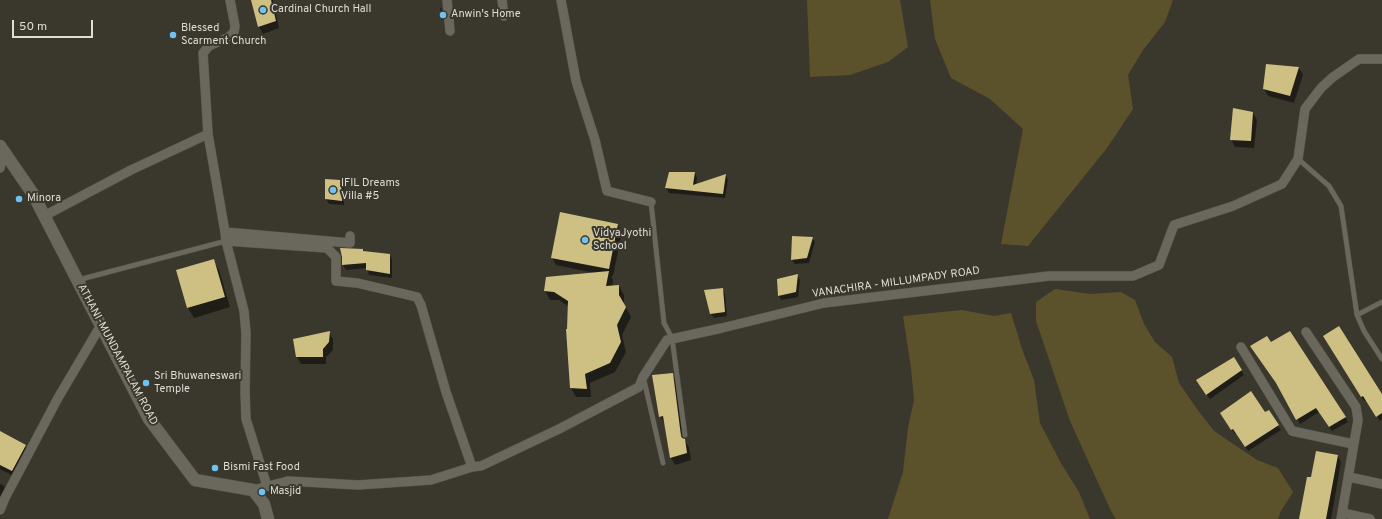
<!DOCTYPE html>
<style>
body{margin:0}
#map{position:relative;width:1382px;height:519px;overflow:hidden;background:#3a382d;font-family:Overpass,sans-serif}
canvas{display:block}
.scale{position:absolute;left:12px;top:20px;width:81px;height:18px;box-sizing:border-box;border:2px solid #deddd6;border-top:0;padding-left:5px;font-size:12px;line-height:14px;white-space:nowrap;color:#deddd6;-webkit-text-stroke:3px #3a382d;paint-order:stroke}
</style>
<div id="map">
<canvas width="1382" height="519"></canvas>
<div class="scale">50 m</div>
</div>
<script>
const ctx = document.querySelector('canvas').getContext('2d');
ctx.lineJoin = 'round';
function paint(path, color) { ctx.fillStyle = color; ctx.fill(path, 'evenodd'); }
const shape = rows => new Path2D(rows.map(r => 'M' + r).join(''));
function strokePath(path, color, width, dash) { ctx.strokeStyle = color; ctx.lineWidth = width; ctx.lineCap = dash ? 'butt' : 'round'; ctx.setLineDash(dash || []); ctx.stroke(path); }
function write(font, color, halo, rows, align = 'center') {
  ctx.font = font + ' Overpass,sans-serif'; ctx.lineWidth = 4; ctx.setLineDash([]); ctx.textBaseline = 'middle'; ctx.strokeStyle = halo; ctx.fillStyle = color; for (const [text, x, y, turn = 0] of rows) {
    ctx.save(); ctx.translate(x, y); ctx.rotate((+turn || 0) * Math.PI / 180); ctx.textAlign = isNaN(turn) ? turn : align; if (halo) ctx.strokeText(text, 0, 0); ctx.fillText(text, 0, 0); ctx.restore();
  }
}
paint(shape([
 [807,0,900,0,908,47,888,62,850,75,810,77],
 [930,0,1173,0,1165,22,1143,50,1128,75,1133,109,1107,148,1028,246,1001,244,1023,129,990,99,951,78,935,39],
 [1055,289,1090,294,1121,292,1135,300,1144,324,1155,342,1172,357,1179,383,1197,409,1214,431,1257,460,1278,468,1293,492,1281,511,1278,519,1116,519,1111,511,1070,421,1036,321,1036,302],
 [962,310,994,316,1011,313,1022,349,1034,380,1040,423,1062,465,1079,492,1090,519,888,519,903,472,908,428,914,400,911,368,903,316]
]), '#5b522b');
paint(shape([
 [252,0,273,0,279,28,263,34,259,27],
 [440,7,444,12,445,22,441,17],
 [1299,68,1303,75,1294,103,1268,96,1264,89],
 [1253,113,1257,120,1254,148,1235,147,1231,139],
 [695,173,697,178,696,185,726,175,728,180,725,198,669,193,666,188],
 [341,181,344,186,344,205,329,204,326,199],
 [618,225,622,232,613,276,611,276,613,280,612,287,619,286,624,295,624,304,631,317,622,335,626,352,615,372,590,383,591,397,576,397,571,388,569,307,559,300,550,300,545,291,594,273,556,265,552,258],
 [812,238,815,242,809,263,795,264,792,260],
 [363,250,364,252,390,255,392,259,392,278,369,275,367,268,346,270,343,265],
 [213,260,219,270,230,307,194,318,188,308,177,271],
 [797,275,800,280,798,297,781,300,779,296],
 [722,289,725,294,727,316,714,318,711,314],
 [329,332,333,339,333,350,326,357,326,364,301,364,297,357],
 [1324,336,1382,394,1382,419,1380,421,1366,400,1364,401],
 [1271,344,1345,417,1348,422,1332,431,1319,412,1300,424,1280,388],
 [1241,370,1244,375,1210,399,1200,385],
 [672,374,676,382,684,439,680,431,678,432,689,447,691,460,675,465,671,458,665,424,660,416],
 [1265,414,1278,426,1281,430,1248,451,1236,433,1235,434,1224,418],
 [0,434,25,446,30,453,17,478,0,469],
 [1338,456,1341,462,1331,519,1300,519,1312,478],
 [0,484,3,485,7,492,0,501]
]), '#0007');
paint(shape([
 [251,0,271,0,276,21,258,27],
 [1266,64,1299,67,1290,96,1263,89],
 [1233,108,1253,112,1251,141,1230,140],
 [669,172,695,172,693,185,726,174,723,194,665,188],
 [325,179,341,180,342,201,325,199],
 [560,212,618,224,609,269,551,258],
 [792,236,813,237,807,258,791,260],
 [340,248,363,249,363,251,390,254,390,274,366,270,366,263,342,265,342,257],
 [214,259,225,297,187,308,176,270],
 [609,271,606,286,619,285,619,295,626,307,617,325,621,342,610,363,585,374,587,389,570,388,566,329,567,329,568,301,554,292,544,291,546,277],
 [798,274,796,292,778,296,777,279],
 [723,288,725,312,710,314,704,290],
 [1339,326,1382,394,1382,413,1376,417,1363,396,1361,397,1323,336],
 [330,331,329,342,323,349,323,357,296,357,293,339],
 [1290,331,1346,417,1329,427,1316,408,1296,420,1276,383,1250,346,1267,336,1271,342],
 [1234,357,1242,370,1206,395,1196,380],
 [673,373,681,436,682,438,685,439,687,453,670,458,663,416,659,417,652,375],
 [1251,391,1265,412,1269,410,1279,425,1245,447,1233,429,1231,430,1220,413],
 [0,431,26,445,12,471,0,465],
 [1316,451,1338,455,1326,519,1299,519,1307,477,1311,477]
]), '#cebf83');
const lane = shape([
 [1298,159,1329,186,1341,206,1357,315,1364,331,1382,359],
 [651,202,664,323,672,338,685,435],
 [78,280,226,241],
 [1357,315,1382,302],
 [644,380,663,463]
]);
const street = shape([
 [230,0,235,26,234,32,229,37,209,46,203,53,208,134,225,232,226,241,244,311,246,333,245,392,246,419,267,486],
 [447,0,450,31],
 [502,0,504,16],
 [561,0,576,81,595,140,607,191,651,202],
 [0,168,4,151],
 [44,216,131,170,208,134],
 [225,232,350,243,350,236],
 [226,241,327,248,336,257,336,281,357,283,417,297,421,305,446,392,472,467],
 [1306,332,1356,407,1358,420,1341,519],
 [1241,347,1292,431,1353,444],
 [1349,477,1382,484],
 [253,490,288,481,358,485,431,480,472,467,481,466,559,429,639,387,643,377,667,340,722,328,824,303,1049,276,1133,276,1159,265,1174,225,1233,206,1282,184,1298,159,1305,109,1321,88,1333,77,1359,59,1382,59],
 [0,510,5,498,58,398,101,325],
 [1343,513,1370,519]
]);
const secondary = shape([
 [0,146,33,194,149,419,195,480,253,490,264,504,268,519]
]);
strokePath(lane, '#57544b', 5.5);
strokePath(street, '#57544b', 10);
strokePath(secondary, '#57544b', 13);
strokePath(lane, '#6a685c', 4.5);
strokePath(street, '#6a685c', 9);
strokePath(secondary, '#6a685c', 12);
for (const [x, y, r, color] of [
 [263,10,4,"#6fc2f4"],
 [443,15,4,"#6fc2f4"],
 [173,35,4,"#6fc2f4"],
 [333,190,4,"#6fc2f4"],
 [19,199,4,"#6fc2f4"],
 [585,240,4,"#6fc2f4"],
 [146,383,4,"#6fc2f4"],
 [215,468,4,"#6fc2f4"],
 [262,492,4,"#6fc2f4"]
]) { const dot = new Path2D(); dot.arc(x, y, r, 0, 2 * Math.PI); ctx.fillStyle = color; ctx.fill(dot); strokePath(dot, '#3a382d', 1.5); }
write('11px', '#deddd6', '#3a382d', [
 ["Cardinal Church Hall",271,10],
 ["Anwin's Home",451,15],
 ["Blessed",181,29],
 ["Scarment Church",181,42],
 ["IFIL Dreams",341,184],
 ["Villa #5",341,197],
 ["Minora",27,199],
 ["VidyaJyothi",593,234],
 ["School",593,247],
 ["Sri Bhuwaneswari",154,377],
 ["Temple",154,390],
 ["Bismi Fast Food",223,468],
 ["Masjid",270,492]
], 'left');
write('11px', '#deddd6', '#3a382d', [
 ["VANACHIRA - MILLUMPADY ROAD",896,283,-8],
 ["ATHANI-MUNDAMPALAM ROAD",117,355,62]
]);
</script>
